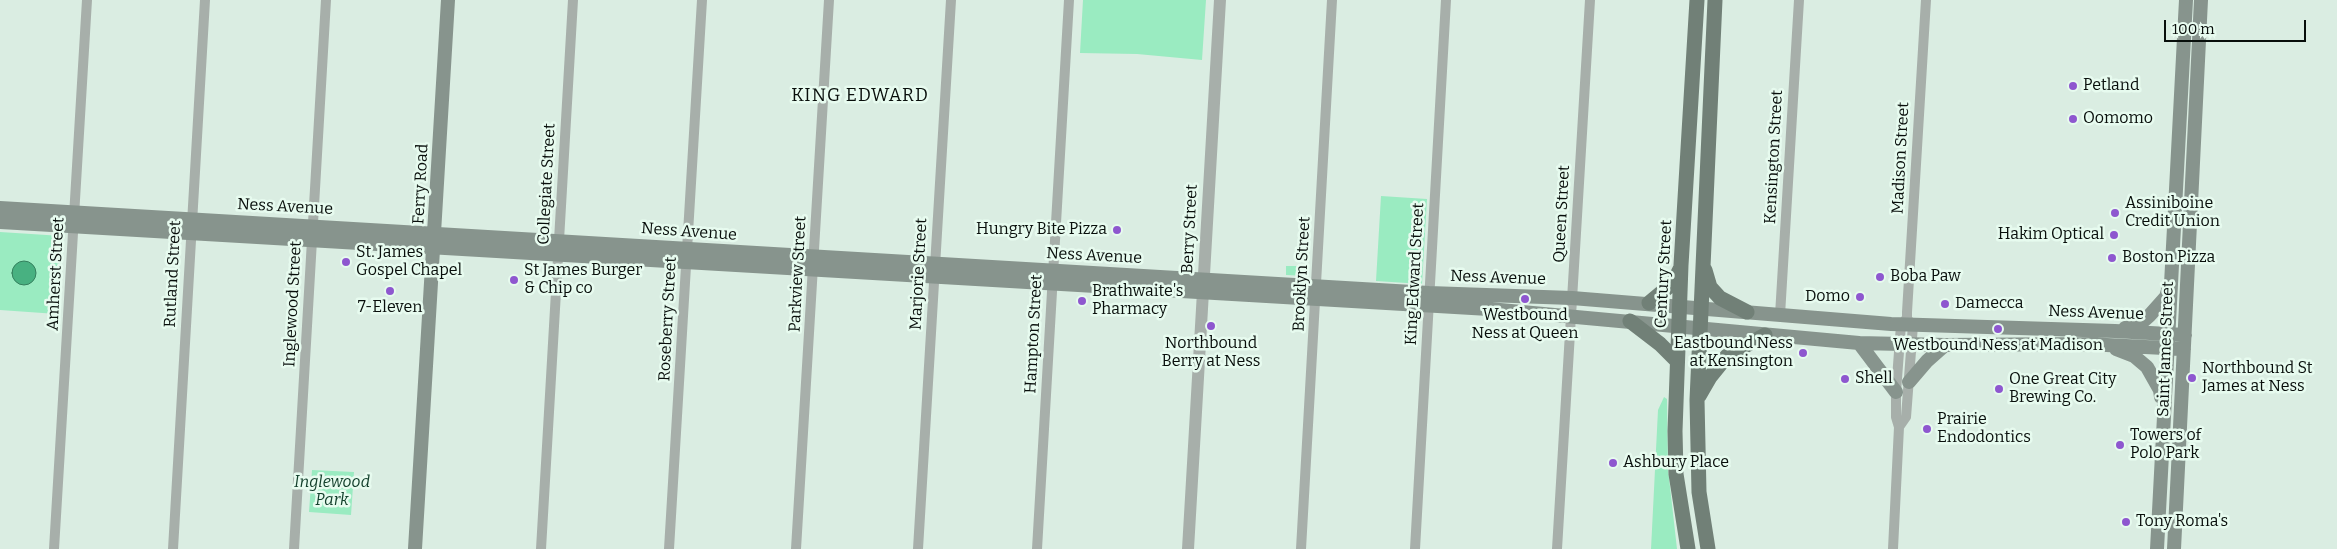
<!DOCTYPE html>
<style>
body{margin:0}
#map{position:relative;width:2337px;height:549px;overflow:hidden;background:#daede2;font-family:Bitter,serif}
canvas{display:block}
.scale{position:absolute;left:2164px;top:20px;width:142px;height:22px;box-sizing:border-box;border:2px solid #080e0b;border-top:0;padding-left:6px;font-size:15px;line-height:18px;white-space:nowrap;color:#080e0b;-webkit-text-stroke:4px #e7fbef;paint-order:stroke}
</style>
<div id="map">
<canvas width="2337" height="549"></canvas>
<div class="scale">100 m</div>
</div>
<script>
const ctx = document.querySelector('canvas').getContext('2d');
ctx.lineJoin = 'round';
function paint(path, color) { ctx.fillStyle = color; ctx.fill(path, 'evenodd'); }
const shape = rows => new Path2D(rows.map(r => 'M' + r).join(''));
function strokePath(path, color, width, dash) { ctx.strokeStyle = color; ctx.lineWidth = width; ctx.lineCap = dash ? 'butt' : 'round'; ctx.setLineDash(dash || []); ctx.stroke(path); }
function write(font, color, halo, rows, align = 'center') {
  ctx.font = font + ' Bitter,serif'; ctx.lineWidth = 5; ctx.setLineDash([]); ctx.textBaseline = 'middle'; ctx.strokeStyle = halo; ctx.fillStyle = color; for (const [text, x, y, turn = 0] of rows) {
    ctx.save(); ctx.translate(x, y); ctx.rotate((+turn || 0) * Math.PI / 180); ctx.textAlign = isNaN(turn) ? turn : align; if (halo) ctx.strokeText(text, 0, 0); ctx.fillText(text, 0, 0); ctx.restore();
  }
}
paint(shape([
 [1083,0,1206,0,1202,60,1137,54,1080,53],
 [1381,196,1427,199,1422,284,1376,281],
 [0,232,62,236,57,314,0,310],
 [1286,266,1308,266,1307,276,1286,275],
 [1664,397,1667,399,1668,469,1677,549,1651,549,1658,410],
 [312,470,354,472,351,515,309,512]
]), '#9aebc1');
const water = shape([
 '12 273a12 12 0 1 1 24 0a12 12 0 1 1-24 0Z'
]);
paint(water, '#48b181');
strokePath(water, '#35805e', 1);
strokePath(shape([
 [1780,315,1799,0],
 [1899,427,1906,417,1913,325,1909,321],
 [54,549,87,0],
 [173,549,205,0],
 [294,549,326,0],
 [541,549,573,0],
 [669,549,702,0],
 [796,549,829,0],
 [918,549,951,0],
 [1037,549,1069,0],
 [1301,549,1332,0],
 [1415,549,1446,0],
 [1557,549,1590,0],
 [1893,549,1899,427,1896,417,1896,392,1901,325,1907,318,1907,312,1926,0]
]), '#a7afaa', 10);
strokePath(shape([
 [1188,549,1220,0]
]), '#a7afaa', 12);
strokePath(shape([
 [0,208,1429,293,1572,298,1891,324,2115,331,2185,335],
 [0,222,1489,309,1859,343,1945,345,2087,344,2184,349],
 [2125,328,2140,324,2149,316,2166,297,2169,287],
 [1859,343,1896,392],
 [2116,349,2134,356,2147,367,2160,390,2161,397],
 [1909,382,1927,361,1945,345],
 [415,549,448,0],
 [2157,549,2186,0],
 [2174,549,2201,0]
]), '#87948d', 14);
strokePath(shape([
 [1705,270,1710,287,1720,298,1747,312],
 [1649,303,1673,283,1680,269],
 [1630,321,1660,344,1677,361],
 [1699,396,1710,377,1727,356,1765,335],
 [1688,549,1676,474,1675,431,1681,265,1697,0],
 [1708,549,1699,492,1697,400,1715,0]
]), '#718077', 15);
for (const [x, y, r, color] of [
 [2073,86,5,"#8e57cf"],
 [2073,119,5,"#8e57cf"],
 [2115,213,5,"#8e57cf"],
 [1117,230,5,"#8e57cf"],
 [2114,235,5,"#8e57cf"],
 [2112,258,5,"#8e57cf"],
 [346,262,5,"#8e57cf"],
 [1880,277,5,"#8e57cf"],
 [514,280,5,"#8e57cf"],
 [390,291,5,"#8e57cf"],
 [1860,297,5,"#8e57cf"],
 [1525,299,5,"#8e57cf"],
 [1082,301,5,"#8e57cf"],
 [1945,304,5,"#8e57cf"],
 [1211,326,5,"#8e57cf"],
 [1998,329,5,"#8e57cf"],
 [1803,353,5,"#8e57cf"],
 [2192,378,5,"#8e57cf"],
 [1845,379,5,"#8e57cf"],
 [1999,389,5,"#8e57cf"],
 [1927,429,5,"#8e57cf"],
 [2120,445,5,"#8e57cf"],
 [1613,463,5,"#8e57cf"],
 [2126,522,5,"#8e57cf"]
]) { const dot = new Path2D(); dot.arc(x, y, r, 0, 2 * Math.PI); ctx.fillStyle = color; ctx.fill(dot); strokePath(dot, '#e7fbef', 2); }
write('16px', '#080e0b', '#e7fbef', [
 ["Petland",2083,86],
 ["Oomomo",2083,119],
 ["Assiniboine",2125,204],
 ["Credit Union",2125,222],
 ["Hungry Bite Pizza",1107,230,"right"],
 ["Hakim Optical",2104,235,"right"],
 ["St. James",356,253],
 ["Gospel Chapel",356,271],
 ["Boston Pizza",2122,258],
 ["St James Burger",524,271],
 ["& Chip co",524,289],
 ["Boba Paw",1890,277],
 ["Brathwaite's",1092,292],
 ["Pharmacy",1092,310],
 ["Domo",1850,297,"right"],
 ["Damecca",1955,304],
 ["7-Eleven",390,308,"center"],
 ["Westbound",1525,316,"center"],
 ["Ness at Queen",1525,334,"center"],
 ["Northbound",1211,344,"center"],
 ["Berry at Ness",1211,362,"center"],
 ["Eastbound Ness",1793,344,"right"],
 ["at Kensington",1793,362,"right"],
 ["Westbound Ness at Madison",1998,346,"center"],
 ["Northbound St",2202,369],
 ["James at Ness",2202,387],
 ["Shell",1855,379],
 ["One Great City",2009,380],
 ["Brewing Co.",2009,398],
 ["Prairie",1937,420],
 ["Endodontics",1937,438],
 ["Towers of",2130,436],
 ["Polo Park",2130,454],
 ["Ashbury Place",1623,463],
 ["Tony Roma's",2136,522]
], 'left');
write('16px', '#080e0b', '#e7fbef', [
 ["Kensington Street",1774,157,-87],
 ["Madison Street",1901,158,-87],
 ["Ferry Road",421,184,-87],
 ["Collegiate Street",547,184,-87],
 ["Ness Avenue",285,207,3],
 ["Queen Street",1562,214,-87],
 ["Berry Street",1190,229,-87],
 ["Ness Avenue",689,232,4],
 ["Ness Avenue",1094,256,3],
 ["Amherst Street",56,274,-87],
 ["Rutland Street",173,274,-87],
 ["Parkview Street",798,274,-87],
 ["Marjorie Street",919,274,-87],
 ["Brooklyn Street",1302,274,-87],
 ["King Edward Street",1415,274,-87],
 ["Century Street",1664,274,-87],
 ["Ness Avenue",1498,278,2],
 ["Inglewood Street",293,304,-87],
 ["Ness Avenue",2096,313,2],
 ["Roseberry Street",668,319,-87],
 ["Hampton Street",1034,334,-87],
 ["Saint James Street",2166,349,-88]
]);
write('italic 16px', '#13402c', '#e7fbef', [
 ["Inglewood",332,483],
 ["Park",332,501]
]);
ctx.letterSpacing = '1px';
write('18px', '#080e0b', '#e7fbef', [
 ["KING EDWARD",860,96]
]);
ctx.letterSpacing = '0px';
</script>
